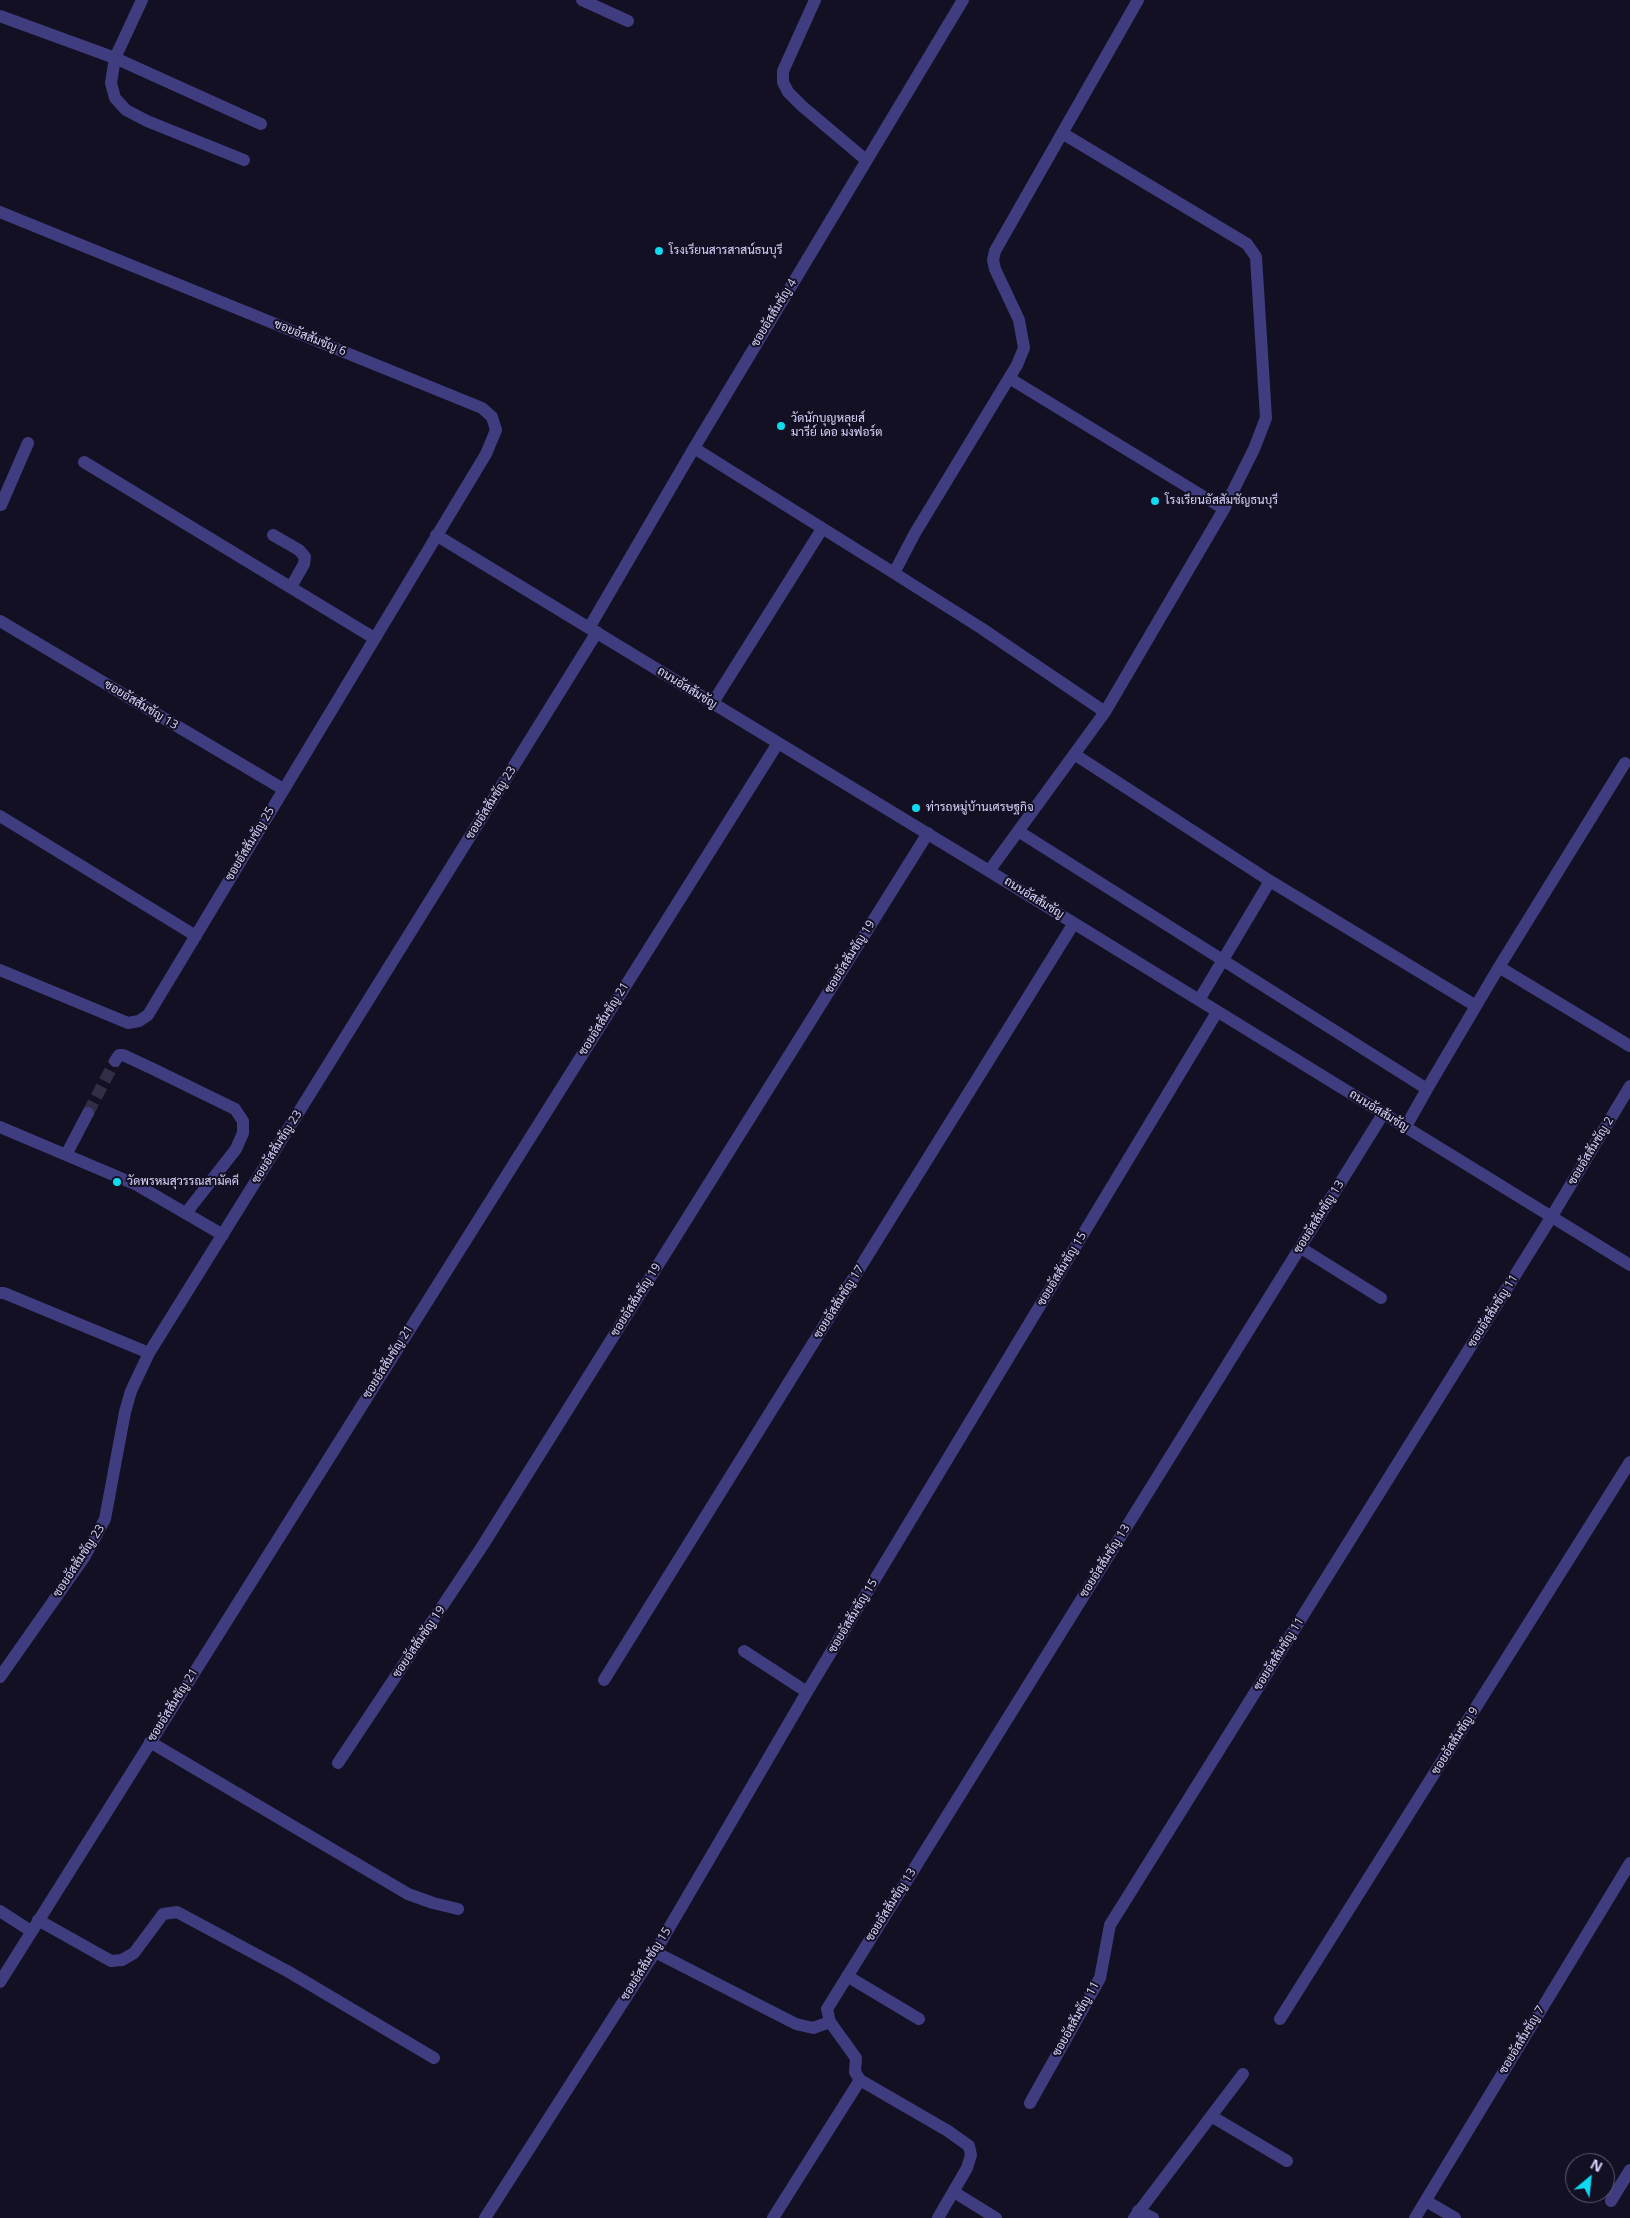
<!DOCTYPE html>
<meta charset="utf-8">
<style>
body{margin:0}
#map{position:relative;width:1630px;height:2218px;overflow:hidden;background:#131023;font-family:"Open Sans",sans-serif}
canvas{display:block}
.north{position:absolute;left:1565px;top:2153px;width:50px;height:50px;box-sizing:border-box;background:#131023;border:1px solid #625e7a;border-radius:50%;rotate:28deg;font-size:14px;font-weight:700;line-height:20px;text-align:center;color:#d8d4fd}
.north::after{content:'';display:block;margin:auto;width:18px;height:22px;background:#0edbef;clip-path:polygon(50% 0,100% 100%,50% 72%,0 100%)}
</style>
<div id="map">
<canvas width="1630" height="2218"></canvas>
<div class="north">N</div>
</div>
<script>
const ctx = document.querySelector('canvas').getContext('2d');
ctx.lineJoin = 'round';
const shape = rows => new Path2D(rows.map(r => 'M' + r).join(''));
function strokePath(path, color, width, dash) { ctx.strokeStyle = color; ctx.lineWidth = width; ctx.lineCap = dash ? 'butt' : 'round'; ctx.setLineDash(dash || []); ctx.stroke(path); }
function write(font, color, halo, rows, align = 'center') {
  ctx.font = font + ' "Open Sans",Sarabun,sans-serif'; ctx.lineWidth = 4; ctx.setLineDash([]); ctx.textBaseline = 'middle'; ctx.strokeStyle = halo; ctx.fillStyle = color; for (const [text, x, y, turn = 0] of rows) {
    ctx.save(); ctx.translate(x, y); ctx.rotate((+turn || 0) * Math.PI / 180); ctx.textAlign = isNaN(turn) ? turn : align; if (halo) ctx.strokeText(text, 0, 0); ctx.fillText(text, 0, 0); ctx.restore();
  }
}
strokePath(shape([
 [88,1113,115,1061]
]), '#312d44', 12, [12, 6]);
strokePath(shape([
 [142,0,115,58,111,83,115,98,126,110,147,121,244,160],
 [582,0,628,21],
 [815,0,783,71,783,82,788,92,802,106,866,160],
 [0,16,115,58,261,124],
 [1062,133,1247,244,1256,257,1266,418,1254,449,1224,509,1105,712],
 [0,212,482,408,492,417,496,430,486,454,148,1015,139,1021,128,1023,0,970],
 [1009,378,1224,509],
 [694,448,894,573],
 [84,462,374,638],
 [1,505,28,443],
 [273,535,299,550,305,557,304,564,291,587],
 [436,535,989,871,1630,1265],
 [0,621,283,789],
 [589,628,694,448,963,0],
 [712,704,822,529],
 [1074,754,1270,881,1476,1006],
 [0,816,196,936],
 [1018,831,1427,1089,1499,967,1625,763],
 [989,871,1105,712,981,628,894,573,915,533,1017,365,1024,348,1019,320,995,269,993,260,995,251,1138,0],
 [1499,967,1630,1046],
 [1199,1000,1270,881],
 [115,1061,119,1055,123,1055,151,1068,235,1109,243,1121,243,1133,236,1149,186,1213],
 [0,1127,137,1185,223,1235],
 [1405,1128,1427,1089],
 [66,1155,88,1113],
 [1301,1248,1381,1298],
 [0,1293,4,1293,149,1353],
 [744,1651,807,1692],
 [0,1677,85,1556,105,1519,125,1412,131,1391,149,1353,597,632],
 [604,1680,1074,923],
 [150,1742,408,1894,433,1903,458,1909],
 [338,1763,483,1545,928,833],
 [0,1911,31,1931],
 [38,1920,111,1961,122,1960,134,1953,163,1914,177,1912,289,1972,434,2058],
 [655,1952,796,2024,813,2028,830,2022],
 [847,1976,919,2019],
 [0,1982,778,743],
 [1280,2019,1630,1462],
 [1030,2103,1100,1978,1110,1925,1552,1216,1630,1086],
 [1211,2116,1287,2161],
 [954,2192,996,2218],
 [1426,2201,1455,2218],
 [1611,2201,1630,2170],
 [1138,2211,1153,2218],
 [485,2218,655,1952,807,1692,1217,1012],
 [773,2218,860,2080],
 [938,2218,967,2168,971,2155,969,2146,948,2131,860,2080,855,2072,856,2058,830,2022,827,2009,1383,1114],
 [1134,2218,1243,2074],
 [1415,2218,1630,1863]
]), '#3f3d7f', 12);
for (const [x, y, r, color] of [
 [659,251,5,"#0edbef"],
 [781,426,5,"#0edbef"],
 [1155,501,5,"#0edbef"],
 [916,808,5,"#0edbef"],
 [117,1182,5,"#0edbef"]
]) { const dot = new Path2D(); dot.arc(x, y, r, 0, 2 * Math.PI); ctx.fillStyle = color; ctx.fill(dot); strokePath(dot, '#131023', 2); }
write('12px', '#d8d4fd', '#131023', [
 ["โรงเรียนสารสาสน์ธนบุรี",669,251],
 ["วัดนักบุญหลุยส์",791,419],
 ["มารีย์ เดอ มงฟอร์ต",791,433],
 ["โรงเรียนอัสสัมชัญธนบุรี",1165,501],
 ["ท่ารถหมู่บ้านเศรษฐกิจ",926,808],
 ["วัดพรหมสุวรรณสามัคคี",127,1182]
], 'left');
write('12px', '#d8d4fd', '#131023', [
 ["ซอยอัสสัมชัญ 4",774,313,-59],
 ["ซอยอัสสัมชัญ 6",310,338,22],
 ["ถนนอัสสัมชัญ",687,688,32],
 ["ซอยอัสสัมชัญ 13",141,705,31],
 ["ซอยอัสสัมชัญ 23",491,803,-58],
 ["ซอยอัสสัมชัญ 25",250,844,-59],
 ["ถนนอัสสัมชัญ",1034,898,32],
 ["ซอยอัสสัมชัญ 19",850,957,-58],
 ["ซอยอัสสัมชัญ 21",604,1019,-58],
 ["ถนนอัสสัมชัญ",1379,1111,32],
 ["ซอยอัสสัมชัญ 23",277,1147,-58],
 ["ซอยอัสสัมชัญ 2",1591,1151,-59],
 ["ซอยอัสสัมชัญ 13",1319,1217,-58],
 ["ซอยอัสสัมชัญ 15",1062,1269,-59],
 ["ซอยอัสสัมชัญ 19",636,1300,-58],
 ["ซอยอัสสัมชัญ 17",839,1302,-58],
 ["ซอยอัสสัมชัญ 11",1493,1311,-58],
 ["ซอยอัสสัมชัญ 21",388,1362,-58],
 ["ซอยอัสสัมชัญ 23",79,1561,-57],
 ["ซอยอัสสัมชัญ 13",1105,1561,-58],
 ["ซอยอัสสัมชัญ 15",853,1616,-59],
 ["ซอยอัสสัมชัญ 19",419,1642,-56],
 ["ซอยอัสสัมชัญ 11",1279,1654,-58],
 ["ซอยอัสสัมชัญ 21",173,1705,-58],
 ["ซอยอัสสัมชัญ 9",1455,1741,-58],
 ["ซอยอัสสัมชัญ 13",891,1905,-58],
 ["ซอยอัสสัมชัญ 15",646,1964,-58],
 ["ซอยอัสสัมชัญ 11",1076,2019,-61],
 ["ซอยอัสสัมชัญ 7",1522,2040,-59]
]);
</script>
